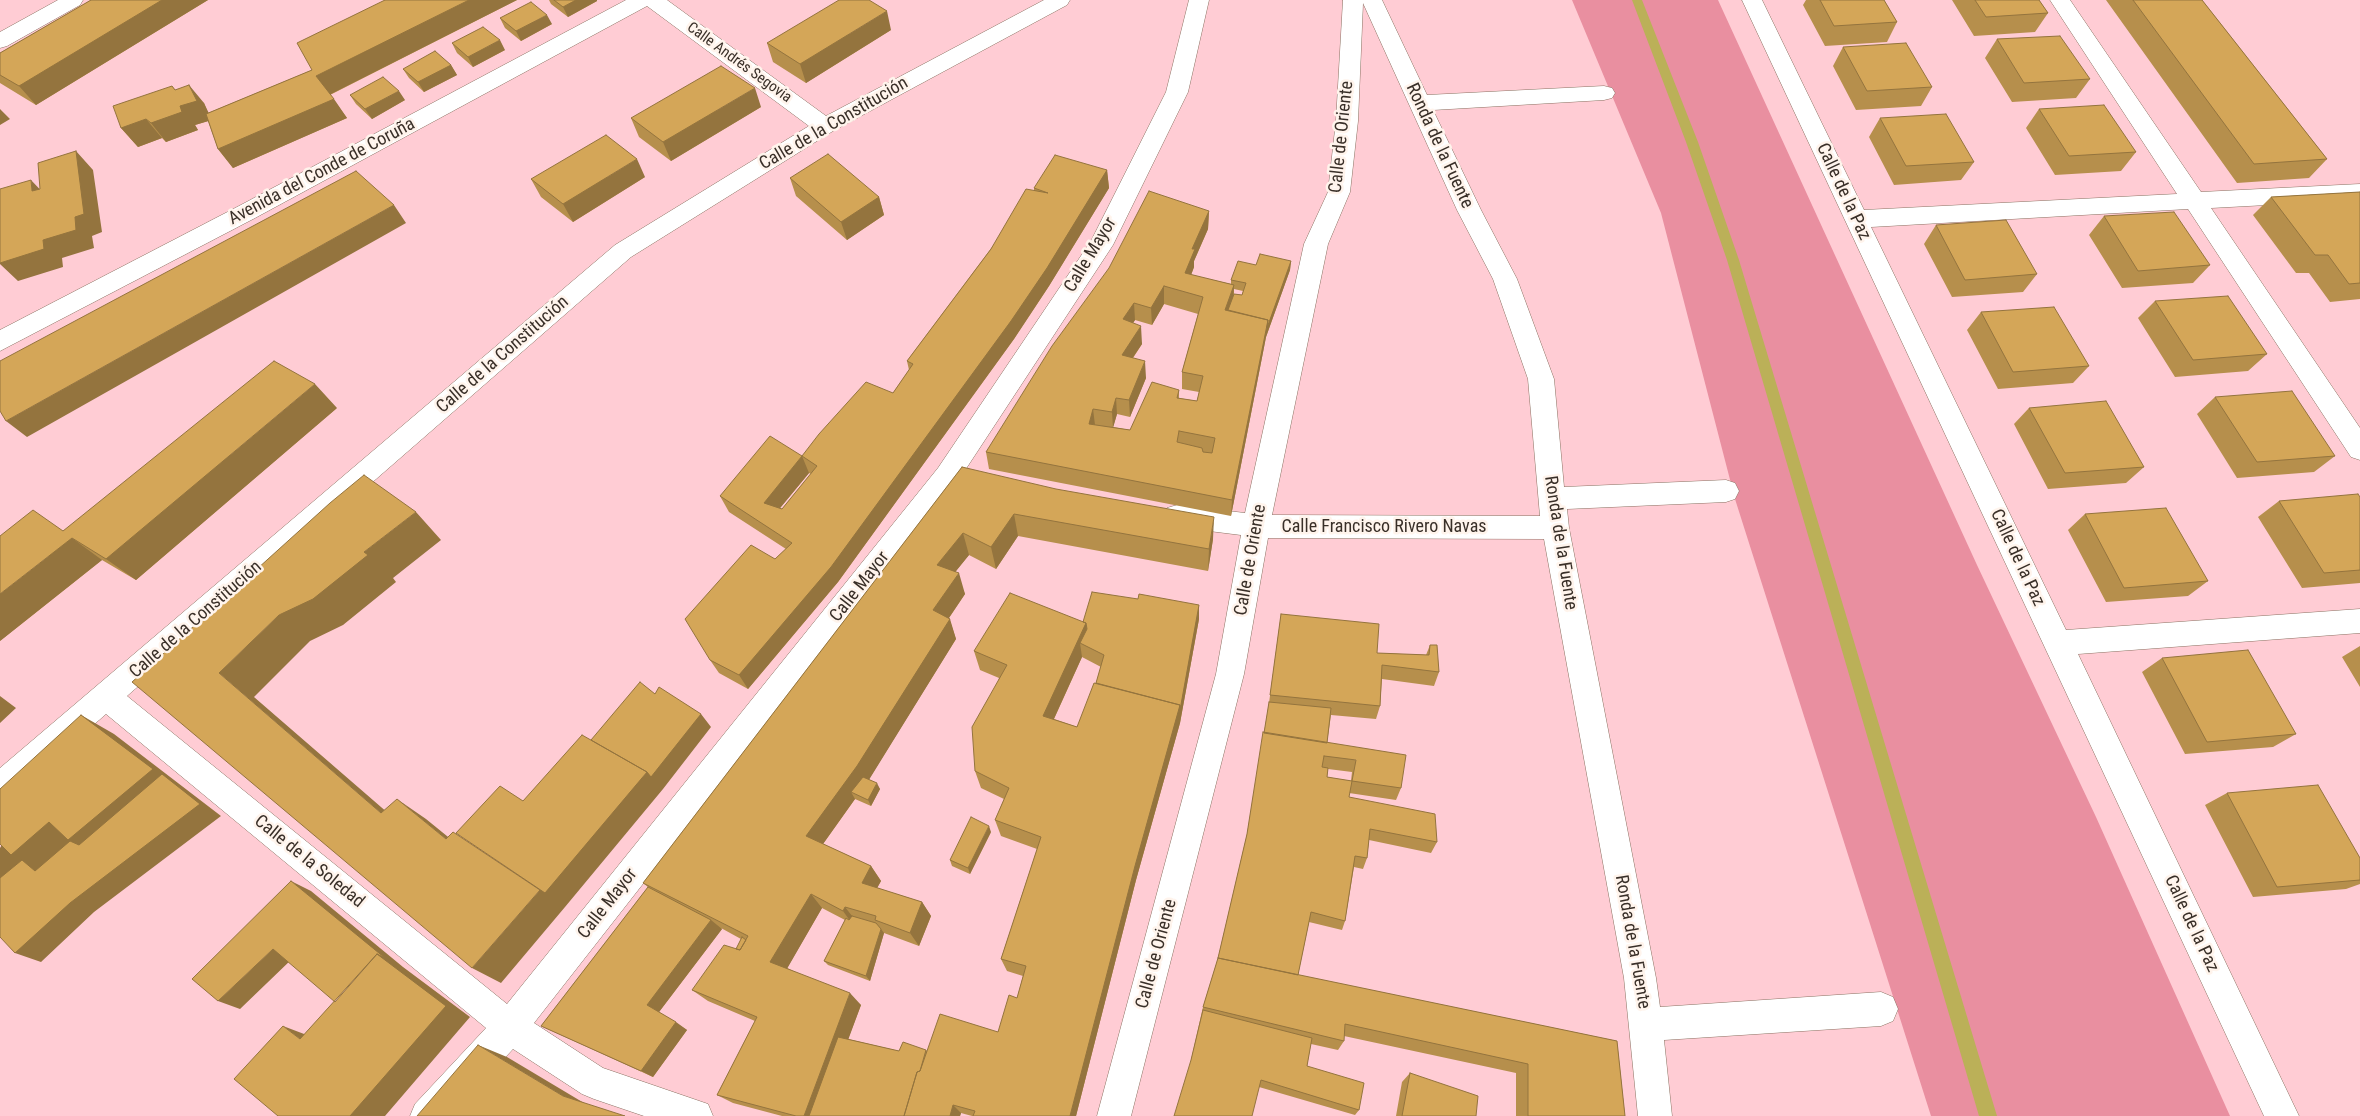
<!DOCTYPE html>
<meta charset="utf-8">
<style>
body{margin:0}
canvas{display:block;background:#ffe3d1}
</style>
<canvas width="2360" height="1116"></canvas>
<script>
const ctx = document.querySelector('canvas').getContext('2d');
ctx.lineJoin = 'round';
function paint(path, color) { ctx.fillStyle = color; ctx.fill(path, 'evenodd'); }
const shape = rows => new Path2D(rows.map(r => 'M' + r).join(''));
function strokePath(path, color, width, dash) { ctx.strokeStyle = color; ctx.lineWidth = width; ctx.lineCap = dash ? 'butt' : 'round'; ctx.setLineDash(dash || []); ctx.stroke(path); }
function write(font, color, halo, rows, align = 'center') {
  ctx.font = font + ' "Roboto Condensed",sans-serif'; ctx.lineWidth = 5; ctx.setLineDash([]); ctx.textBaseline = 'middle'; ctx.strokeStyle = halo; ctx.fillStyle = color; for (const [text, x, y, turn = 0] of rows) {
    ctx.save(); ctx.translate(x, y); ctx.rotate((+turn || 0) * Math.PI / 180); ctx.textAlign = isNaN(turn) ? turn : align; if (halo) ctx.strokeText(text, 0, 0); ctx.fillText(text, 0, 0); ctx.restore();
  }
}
paint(shape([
 [0,0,2360,0,2360,1116,0,1116]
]), '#ffccd4');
paint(shape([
 [1572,0,1718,0,1977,565,2096,817,2230,1116,1931,1116,1735,499,1661,213]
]), '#e98fa0');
paint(shape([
 [1632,0,1642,0,1698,142,1739,260,1997,1116,1979,1116,1727,260,1686,142,1632,0]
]), '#bbb058');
const street = shape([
 [58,0,83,0,80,5,7,46,0,48,0,32,58,0],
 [626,0,667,0,826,116,1044,0,1070,0,1067,5,833,131,631,257,127,696,507,1004,938,468,1091,241,1166,92,1189,0,1209,0,1188,92,1113,245,956,484,534,1023,603,1068,708,1104,713,1116,644,1116,594,1099,582,1094,513,1049,451,1116,410,1116,415,1104,486,1028,106,714,11,797,0,801,0,768,615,245,809,126,647,6,255,218,0,351,0,330,239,206,626,0],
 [1343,0,1382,0,1427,95,1604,86,1612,88,1615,93,1612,98,1604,100,1433,110,1481,210,1517,279,1554,379,1564,487,1726,480,1735,483,1739,491,1735,499,1726,502,1567,509,1569,528,1656,978,1660,1007,1881,992,1893,997,1898,1009,1893,1021,1881,1026,1664,1040,1672,1116,1638,1116,1624,978,1544,539,1268,538,1244,674,1131,1116,1097,1116,1216,674,1241,535,1177,527,1167,524,1164,516,1167,508,1177,505,1245,513,1304,244,1328,192,1336,121,1343,0],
 [1363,3,1457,210,1493,279,1528,379,1540,516,1272,515,1328,244,1350,192,1358,121,1363,3],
 [1742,0,1762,0,1864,210,2177,194,2050,0,2070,0,2201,192,2360,184,2360,200,2211,208,2360,428,2360,460,2351,457,2188,209,1871,227,2066,630,2360,609,2360,633,2078,654,2299,1116,2264,1116,1742,0]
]);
strokePath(street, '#8b7363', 1);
paint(street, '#fff');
paint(shape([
 [91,0,208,0,36,105,0,83,0,53],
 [385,0,517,0,330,95,347,118,233,168,218,149,208,121,195,125,198,130,166,142,162,138,138,147,121,128,172,86,175,90,204,103,208,113,312,70],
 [549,0,597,0,597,1,568,17,551,4],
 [1806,0,1884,0,1897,22,1887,42,1825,46,1803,5],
 [1952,0,2039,0,2048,13,2035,32,1974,36],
 [2106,0,2202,0,2327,159,2309,178,2237,183],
 [500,18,552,24,521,41,505,28],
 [891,30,806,83,773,62,767,43],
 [1997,39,2090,79,2076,98,2012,102,1985,58],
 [452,43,505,50,473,67,457,53],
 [1843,47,1932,87,1921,106,1856,110,1833,66],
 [451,65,457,75,424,92,409,78,403,69],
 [350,95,405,100,372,119,356,104],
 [761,107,671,161,639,137,631,118],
 [2039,109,2136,152,2121,171,2055,175,2026,128],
 [1880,118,1974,162,1961,180,1894,185,1869,137],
 [1107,170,1109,188,1049,286,1014,339,838,582,748,689,719,673,710,660,775,559,786,549,729,512,720,496,802,456,809,473,780,508,782,509,811,474,809,473,802,456,893,393,909,370,907,361,1034,191,1034,188],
 [645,177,573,222,541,197,531,179],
 [790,178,879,197,884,215,847,240,796,196],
 [2360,192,2360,299,2330,302,2309,273,2296,273,2253,215,2271,197],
 [1209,211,1208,229,1194,261,1194,267,1191,275,1231,284,1231,280,1256,265,1291,261,1290,270,1266,337,1231,516,989,469,986,452],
 [1234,289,1243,291,1242,295,1234,294],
 [1164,304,1198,314,1182,372,1182,389,1199,392,1197,401,1179,398,1179,390,1130,430,1113,427,1117,414,1130,417,1146,378,1133,358,1142,344,1133,323,1135,320,1152,325],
 [2104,216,2210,265,2193,283,2122,288,2089,235],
 [1936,225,2037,274,2023,292,1952,297,1924,244],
 [2155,301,2267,354,2248,371,2175,377,2138,318],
 [1981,312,2089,366,2073,383,1998,389,1967,330],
 [2215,397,2335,456,2314,472,2237,478,2197,414],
 [337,408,136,580,102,560,0,641,63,531],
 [2029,408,2144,467,2126,483,2048,489,2014,424],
 [962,467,1213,539,1208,571,1018,536,996,569,969,555,955,572,965,594,949,618,956,639,869,779,880,789,871,806,855,799,823,844,871,866,881,881,877,888,922,902,931,916,919,946,884,933,870,981,828,965,824,961,845,920,822,908,787,968,861,1005,848,1039,899,1051,926,1050,927,1051,998,1032,1017,998,1023,976,1007,971,1001,959,1037,849,1001,836,995,820,1004,799,981,788,975,771,999,678,980,670,974,651,1083,622,1199,619,1180,723,1136,880,1076,1116,972,1116,961,1113,960,1116,782,1116,733,1103,717,1095,755,1021,708,1001,692,990,736,949,741,939,721,928,722,929,659,1012,687,1030,653,1077,541,1026,648,887,643,883],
 [1082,657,1101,667,1096,683,1077,727,1054,719],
 [2360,497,2360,583,2302,588,2258,517,2279,501],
 [2085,514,2208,581,2188,596,2106,602,2068,530],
 [1281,614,1377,653,1426,655,1430,645,1439,672,1434,686,1382,679,1380,706,1376,719,1331,715,1327,743,1401,788,1396,800,1349,793,1349,797,1437,842,1431,853,1369,840,1367,858,1363,869,1354,867,1345,921,1342,930,1309,922,1298,975,1617,1041,1625,1116,1516,1116,1516,1073,1344,1036,1344,1041,1338,1050,1311,1044,1307,1066,1359,1110,1355,1115,1259,1087,1191,1060,1203,1007,1218,958,1247,834,1269,703],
 [1328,769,1352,772,1351,781,1327,777],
 [2360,646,2360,687,2342,657],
 [2162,658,2296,734,2273,747,2185,754,2142,672],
 [2227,793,2360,858,2360,884,2346,889,2253,897,2205,805],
 [991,832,970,874,952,866,950,860],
 [1410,1073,1476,1116,1396,1116,1402,1082]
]), '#b68f4c');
paint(shape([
 [162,0,208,0,36,105,19,86],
 [469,0,517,0,329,95,316,76],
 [576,0,597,0,597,1,568,17,563,7],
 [887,11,891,30,806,83,800,64],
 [547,15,552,24,521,41,516,31],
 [500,40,505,50,473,67,468,57],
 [451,65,457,75,424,92,418,82],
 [189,85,204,103,212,120,195,125,198,130,166,142,151,123,175,90,172,86,187,104],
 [755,88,761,107,671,161,663,142],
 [399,91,405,100,372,119,365,109],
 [334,99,347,118,233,168,218,149],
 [0,109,10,119,0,125],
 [146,119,162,138,138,147,121,128],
 [76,151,93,170,102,232,92,236,94,248,62,258,63,267,18,281,0,264,0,263,43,240,75,217],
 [637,159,645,177,573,222,563,204],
 [1107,170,1109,188,1049,286,1014,339,838,582,748,689,739,675],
 [31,180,49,199,32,191],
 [879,197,884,215,847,240,841,222],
 [394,205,406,223,27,437,6,421],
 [1209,211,1208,229,1194,261,1194,267,1185,291,1185,273,1192,249],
 [1291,261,1290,270,1266,337,1231,516,1232,500,1268,320],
 [1234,285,1233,303,1227,319,1225,310],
 [1164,286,1164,304,1152,325,1151,308],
 [1134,303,1135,320,1124,337,1123,319],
 [1141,326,1142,344,1123,372,1122,355],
 [1145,361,1146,378,1130,417,1129,400],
 [315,384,337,408,136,580,106,559],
 [1116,398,1117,414,1113,428,1112,412],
 [1093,409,1095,425,1089,424],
 [802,456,809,473,771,519,764,503],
 [416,512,441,540,393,578,396,582,343,625,310,641,254,697,411,833,381,813,219,673,279,615,364,552],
 [1014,514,1018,536,996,569,991,547],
 [1214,517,1213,539,1208,571,1209,549],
 [963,533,969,555,944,586,937,565],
 [72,538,102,560,0,641,0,594],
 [959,573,965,594,940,631,933,610],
 [1199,605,1199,619,1180,723,1136,880,1076,1116,1070,1116],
 [950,619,956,639,867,783,851,792,855,799,818,851,806,836],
 [1086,623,1089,643,1080,643,1082,657,1047,734,1043,716],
 [0,696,16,708,0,723],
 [701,714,711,727,663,789,565,907,501,983,472,968,540,890,647,772],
 [81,715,114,734,221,816,94,912,41,962,15,953,47,870,0,883,0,848],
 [877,783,880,789,871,806,868,800],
 [397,799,426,819,474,858,446,839],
 [989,826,991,832,970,874,968,868],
 [871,866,881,881,872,897,862,883],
 [291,881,311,891,403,967,470,1017,385,1116,350,1116,377,954],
 [811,894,822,908,784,974,770,962],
 [922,902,931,916,919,946,910,933],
 [845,907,856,921,853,925,843,911],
 [711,920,722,929,659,1012,647,1005],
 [881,929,884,933,870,981,866,976],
 [273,949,293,958,240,1009,218,1001],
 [850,993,861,1005,820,1116,804,1116],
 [676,1022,687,1030,653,1077,641,1071],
 [283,1026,312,1037,300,1039],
 [478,1045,507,1057,589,1106,563,1096],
 [953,1105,961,1113,960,1116,950,1116]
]), '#94743e');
const building = shape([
 [91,0,162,0,19,86,0,75,0,53,91,0],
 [385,0,469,0,316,76,334,99,218,149,206,114,312,70,297,43,385,0],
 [554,0,576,0,563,7,554,0],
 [839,0,869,0,887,11,800,64,767,43,839,0],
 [1820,0,1884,0,1897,22,1834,26,1820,0],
 [1975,0,2039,0,2048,13,1986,17,1975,0],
 [2133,0,2202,0,2327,159,2254,164,2133,0],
 [531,2,547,15,516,31,500,18,531,2],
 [483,27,500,40,468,57,452,43,483,27],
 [2060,36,2090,79,2024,83,1997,39,2060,36],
 [1906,43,1932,87,1867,91,1843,47,1906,43],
 [435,51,451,65,418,82,403,69,435,51],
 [721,66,755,88,663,142,631,118,721,66],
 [383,77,399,91,365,109,350,95,383,77],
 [189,85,197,101,180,106,182,112,151,123,146,119,121,128,113,106,172,86,175,90,189,85],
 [2104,105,2136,152,2069,156,2039,109,2104,105],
 [1946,114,1974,162,1906,166,1880,118,1946,114],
 [606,135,637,159,563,204,531,179,606,135],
 [76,151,84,214,75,217,76,230,43,240,44,249,0,263,0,189,31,180,32,191,40,189,38,163,76,151],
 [828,154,879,197,841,222,790,178,828,154],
 [1055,155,1107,170,1047,268,1011,321,831,567,739,675,710,660,685,619,751,545,775,559,792,543,720,496,770,436,802,456,764,503,782,509,817,466,802,456,819,434,866,382,893,393,913,364,907,361,991,249,1026,189,1048,193,1034,188,1055,155],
 [356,171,394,205,6,421,0,411,0,361,356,171],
 [1149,191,1209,211,1192,249,1195,249,1185,273,1234,285,1225,310,1268,320,1232,500,986,452,1052,346,1109,268,1149,191],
 [1164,286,1203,297,1182,372,1203,376,1197,401,1177,398,1179,390,1152,382,1130,430,1089,424,1093,409,1112,412,1116,398,1129,400,1145,361,1122,355,1141,326,1123,319,1134,303,1151,308,1164,286],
 [1179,431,1215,438,1212,453,1203,452,1202,448,1177,442,1179,431],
 [2360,192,2360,283,2349,284,2328,255,2315,255,2271,197,2360,192],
 [2174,212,2210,265,2138,271,2104,216,2174,212],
 [2006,220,2037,274,1965,280,1936,225,2006,220],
 [1260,254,1291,261,1267,328,1268,320,1228,310,1234,294,1242,295,1246,283,1231,280,1238,261,1256,265,1260,254],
 [2228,296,2267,354,2193,360,2155,301,2228,296],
 [2054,307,2089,366,2013,372,1981,312,2054,307],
 [274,361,315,384,106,559,72,538,0,594,0,536,33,510,63,531,274,361],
 [2292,391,2335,456,2257,462,2215,397,2292,391],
 [2106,401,2144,467,2065,473,2029,408,2106,401],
 [962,467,1056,489,1214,517,1209,549,1014,514,991,547,963,533,937,565,959,573,933,610,950,619,857,766,806,836,871,866,862,883,922,902,910,933,875,920,876,916,845,907,843,911,811,894,770,962,850,993,804,1116,796,1116,717,1095,757,1017,692,990,724,945,740,950,748,936,643,883,962,467],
 [364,475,416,512,364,552,368,555,313,599,279,615,219,673,381,813,397,799,446,839,453,832,540,890,472,968,132,682,330,503,364,475],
 [2358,494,2360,497,2360,570,2324,573,2279,501,2358,494],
 [2166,508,2208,581,2124,588,2085,514,2166,508],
 [1092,592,1138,599,1139,594,1199,605,1180,710,1180,705,1096,683,1104,655,1080,643,1087,629,1086,623,1083,622,1092,592],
 [1010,593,1086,623,1043,716,1077,727,1094,683,1180,705,1135,866,1070,1116,973,1116,975,1111,953,1105,950,1116,904,1116,917,1072,920,1071,940,1014,998,1032,1009,995,1017,998,1026,966,1001,959,1041,837,995,820,1009,788,975,771,972,727,1007,665,974,651,1010,593],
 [1281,614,1379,624,1377,653,1429,655,1430,645,1437,645,1439,672,1382,665,1380,706,1270,695,1281,614],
 [2248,650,2296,734,2207,742,2162,658,2248,650],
 [640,682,655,694,659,687,701,714,651,777,647,772,591,740,640,682],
 [1269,702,1331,708,1327,743,1264,733,1269,702],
 [81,715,153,769,68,840,49,822,11,855,0,844,0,789,81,715],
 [1263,732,1406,755,1401,788,1352,781,1349,797,1435,814,1437,842,1370,829,1367,858,1355,856,1345,921,1311,912,1298,975,1218,958,1247,834,1263,732],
 [1324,756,1356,760,1352,781,1327,777,1328,768,1322,767,1324,756],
 [582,735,647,772,545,893,456,833,500,786,523,801,582,735],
 [162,774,200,804,70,903,15,953,0,937,0,878,22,860,35,871,70,841,79,845,162,774],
 [863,777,877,783,868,800,851,792,863,777],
 [2318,785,2360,858,2360,880,2277,887,2227,793,2318,785],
 [971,817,989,826,968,868,950,860,971,817],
 [291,881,385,958,377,954,335,1002,273,949,218,1001,192,979,291,881],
 [648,887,711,920,647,1005,676,1022,641,1071,541,1026,648,887],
 [852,916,876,923,881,929,866,976,824,961,846,918,849,920,852,916],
 [742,937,746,940,740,950,736,949,742,937],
 [377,954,446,1006,350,1116,278,1116,234,1079,283,1026,300,1039,377,954],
 [1218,958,1617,1041,1625,1116,1528,1116,1528,1064,1345,1024,1344,1041,1203,1007,1218,958],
 [1203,1010,1312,1038,1307,1066,1364,1083,1359,1110,1261,1080,1252,1116,1174,1116,1191,1060,1203,1010],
 [838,1037,899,1051,903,1042,926,1050,920,1071,917,1072,904,1116,809,1116,838,1037],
 [478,1045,563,1096,625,1116,417,1116,478,1045],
 [1410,1073,1478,1096,1476,1116,1402,1116,1410,1073]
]);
paint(building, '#d4a658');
strokePath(building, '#94743e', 1);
write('15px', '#392f28', '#fff4ec', [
 ["Calle Andrés Segovia",739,63,36]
]);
write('18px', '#392f28', '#fff4ec', [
 ["Calle de la Constitución",834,124,-30],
 ["Calle de Oriente",1342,137,-84],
 ["Ronda de la Fuente",1439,146,65],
 ["Avenida del Conde de Coruña",322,172,-28],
 ["Calle de la Paz",1843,192,65],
 ["Calle Mayor",1091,255,-59],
 ["Calle de la Constitución",503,355,-41],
 ["Calle Francisco Rivero Navas",1384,527],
 ["Ronda de la Fuente",1560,543,81],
 ["Calle de la Paz",2017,558,65],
 ["Calle de Oriente",1251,560,-80],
 ["Calle Mayor",860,587,-52],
 ["Calle de la Constitución",196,620,-41],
 ["Calle de la Soledad",309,862,39],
 ["Calle Mayor",608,904,-52],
 ["Calle de la Paz",2191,924,65],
 ["Ronda de la Fuente",1632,942,80],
 ["Calle de Oriente",1157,954,-75]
]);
</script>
